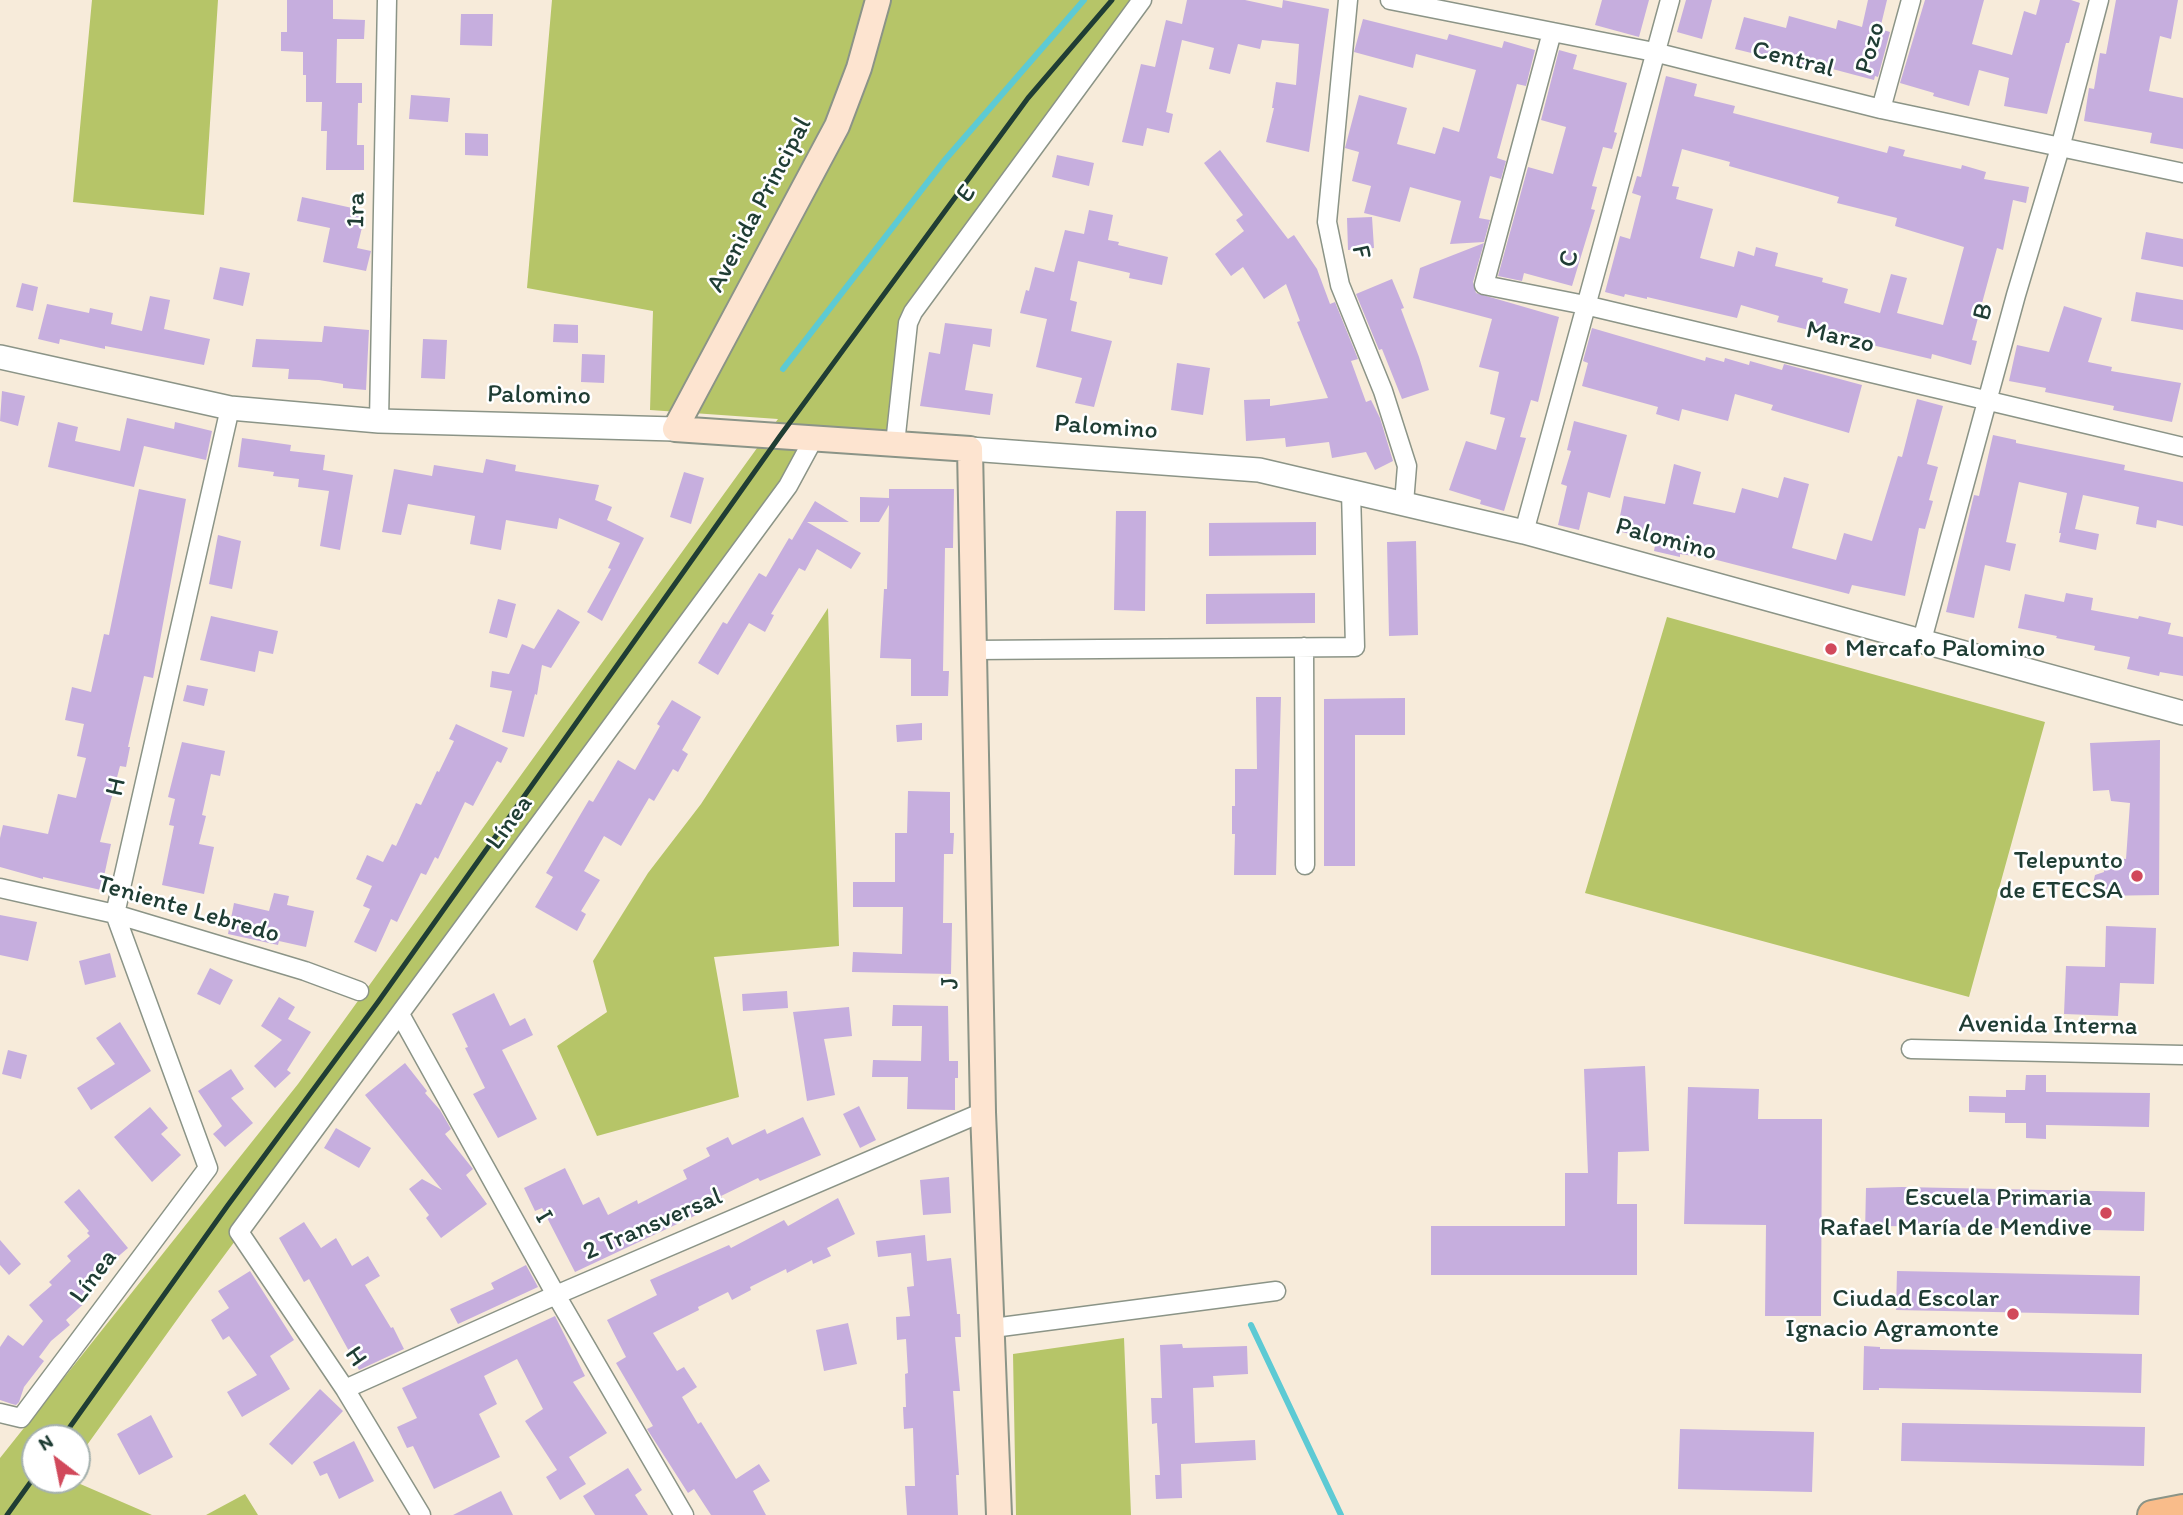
<!DOCTYPE html>
<meta charset="utf-8">
<style>
body{margin:0}
#map{position:relative;width:2183px;height:1515px;overflow:hidden;background:#f7ebda;font-family:Itim,sans-serif}
canvas{display:block}
.north{position:absolute;left:21px;top:1424px;width:70px;height:70px;box-sizing:border-box;background:#fff;border:2px solid #a5b1ae;border-radius:50%;rotate:328deg;font-size:19px;font-weight:700;line-height:28px;text-align:center;color:#1f3d34}
.north::after{content:'';display:block;margin:auto;width:24px;height:32px;background:#d1495b;clip-path:polygon(50% 0,100% 100%,50% 72%,0 100%)}
</style>
<div id="map">
<canvas width="2183" height="1515"></canvas>
<div class="north">N</div>
</div>
<script>
const ctx = document.querySelector('canvas').getContext('2d');
ctx.lineJoin = 'round';
function paint(path, color) { ctx.fillStyle = color; ctx.fill(path, 'evenodd'); }
const shape = rows => new Path2D(rows.map(r => 'M' + r).join(''));
function strokePath(path, color, width, dash) { ctx.strokeStyle = color; ctx.lineWidth = width; ctx.lineCap = dash ? 'butt' : 'round'; ctx.setLineDash(dash || []); ctx.stroke(path); }
function write(font, color, halo, rows, align = 'center') {
  ctx.font = font + ' Itim,sans-serif'; ctx.lineWidth = 5; ctx.setLineDash([]); ctx.textBaseline = 'middle'; ctx.strokeStyle = halo; ctx.fillStyle = color; for (const [text, x, y, turn = 0] of rows) {
    ctx.save(); ctx.translate(x, y); ctx.rotate((+turn || 0) * Math.PI / 180); ctx.textAlign = isNaN(turn) ? turn : align; if (halo) ctx.strokeText(text, 0, 0); ctx.fillText(text, 0, 0); ctx.restore();
  }
}
paint(shape([
 [92,0,218,0,204,215,73,202],
 [552,0,1151,0,1078,84,913,312,903,433,814,439,613,731,189,1303,77,1459,77,1438,35,1438,35,1480,71,1480,152,1515,0,1515,0,1458,298,1084,778,419,650,410,653,311,527,288],
 [828,608,839,946,714,957,739,1097,597,1136,557,1046,607,1012,593,961,648,873,701,804],
 [1667,617,2045,722,1969,997,1585,893],
 [1124,1338,1131,1515,1016,1515,1013,1354],
 [245,1494,258,1515,206,1515]
]), '#b6c568');
strokePath(shape([
 [783,369,944,161,1084,0],
 [1251,1325,1341,1515]
]), '#5dcad4', 6);
paint(shape([
 [287,0,333,0,333,19,365,20,364,39,337,39,336,83,362,83,362,103,358,103,357,145,364,145,364,170,326,170,327,131,321,131,322,102,306,102,306,75,303,75,303,52,281,51,281,32,287,32],
 [1187,0,1245,0,1282,8,1283,0,1329,9,1309,152,1266,142,1274,108,1272,108,1276,82,1296,85,1299,44,1262,40,1260,49,1238,44,1230,74,1209,69,1214,48,1182,40,1166,112,1173,114,1169,133,1147,128,1143,146,1122,142,1141,64,1155,67,1166,20,1182,24],
 [1602,0,1649,0,1639,37,1595,25],
 [1686,0,1712,0,1702,39,1677,32],
 [1868,0,1887,0,1880,29,1890,32,1878,77,1875,76,1874,80,1806,62,1805,66,1735,49,1744,17,1786,28,1789,16,1836,29,1838,20,1862,27],
 [1925,0,1984,0,1972,44,2012,55,2024,11,2036,15,2040,0,2071,0,2080,3,2069,43,2066,43,2047,114,2004,106,2009,78,1979,70,1969,106,1933,96,1934,93,1900,83],
 [2116,0,2178,0,2171,39,2160,36,2149,91,2183,98,2183,149,2150,143,2152,133,2084,121,2089,88,2094,89,2100,53,2106,54],
 [461,14,493,14,492,46,460,45],
 [1363,19,1447,40,1449,34,1502,48,1504,41,1535,50,1526,86,1517,84,1497,158,1506,161,1501,179,1490,176,1479,218,1490,220,1484,242,1450,244,1461,201,1410,187,1400,222,1364,213,1371,186,1352,181,1359,152,1345,148,1359,95,1407,108,1397,144,1435,154,1443,127,1459,132,1476,70,1416,54,1413,68,1354,52],
 [1559,50,1577,55,1573,69,1627,83,1614,132,1617,133,1612,149,1603,147,1592,186,1597,187,1591,209,1595,210,1572,286,1524,273,1522,281,1498,276,1528,167,1553,174,1566,127,1541,120],
 [1666,76,1697,84,1694,96,1735,106,1733,113,1887,153,1889,146,1905,150,1903,156,1961,169,1962,165,1986,172,1984,179,2029,187,2026,203,2013,200,2003,250,1997,248,1972,340,1977,341,1971,365,1932,354,1931,359,1809,330,1777,322,1779,316,1741,305,1737,318,1647,297,1647,299,1625,294,1624,297,1605,292,1620,236,1630,239,1641,196,1632,193,1637,176,1641,177],
 [1682,149,1730,162,1729,166,1839,197,1837,203,1897,218,1895,226,1964,247,1943,325,1897,313,1907,278,1891,274,1880,313,1844,303,1848,289,1822,282,1823,278,1775,266,1778,253,1756,247,1754,256,1738,251,1734,267,1700,258,1713,209,1676,199,1679,187,1672,186],
 [411,95,450,98,448,122,409,119],
 [465,133,488,134,488,156,465,155],
 [1220,150,1288,239,1294,235,1317,269,1330,304,1335,302,1358,359,1351,361,1366,402,1371,400,1380,418,1393,461,1375,470,1366,452,1332,458,1329,442,1286,447,1285,438,1246,441,1244,400,1270,399,1270,406,1328,398,1297,322,1300,321,1286,284,1264,299,1243,267,1231,276,1215,254,1244,231,1236,220,1243,215,1204,163],
 [1057,155,1094,163,1089,186,1052,177],
 [302,197,366,211,357,248,371,251,366,271,323,262,330,228,297,221],
 [1089,210,1113,215,1108,240,1119,242,1118,245,1168,257,1162,285,1129,278,1130,273,1078,261,1070,300,1077,302,1071,331,1112,341,1094,407,1075,403,1082,378,1036,367,1047,319,1020,313,1026,290,1029,291,1035,267,1054,272,1065,230,1084,234],
 [1372,217,1374,248,1348,250,1347,218],
 [2146,232,2183,239,2183,267,2141,259],
 [1484,243,1473,282,1476,293,1559,317,1538,402,1531,400,1520,437,1526,438,1504,511,1480,504,1481,500,1449,490,1466,441,1496,450,1505,418,1490,414,1499,372,1479,367,1492,319,1413,298,1420,268],
 [220,267,250,273,243,306,213,299],
 [1392,279,1404,308,1401,309,1419,357,1429,390,1402,399,1382,349,1379,350,1356,294],
 [22,283,38,287,33,311,16,307],
 [2136,292,2183,300,2183,330,2131,321],
 [150,296,170,300,164,329,210,339,204,365,105,346,105,349,60,339,59,344,38,339,47,304,89,313,90,308,113,313,111,324,142,331],
 [2064,306,2102,318,2088,362,2112,367,2111,371,2181,383,2172,422,2113,410,2114,406,2045,392,2046,388,2009,381,2017,345,2049,352],
 [945,323,992,329,990,347,973,344,965,390,993,394,990,415,920,406,929,352,940,354],
 [554,324,578,325,578,343,553,342],
 [324,326,369,330,366,390,343,388,343,384,319,380,288,379,289,369,252,367,256,339,322,342],
 [1592,328,1705,361,1706,357,1724,362,1725,358,1749,365,1750,361,1782,370,1784,364,1862,385,1849,433,1771,410,1773,405,1735,394,1728,421,1682,409,1679,421,1656,414,1658,407,1582,386,1588,363,1583,361],
 [423,339,447,340,445,379,421,378],
 [582,354,605,355,604,383,581,382],
 [1177,363,1210,368,1203,415,1171,410],
 [2,391,25,396,18,426,0,421],
 [1917,399,1943,406,1927,464,1938,467,1929,500,1933,501,1925,529,1919,528,1905,596,1852,585,1849,594,1713,559,1680,554,1680,557,1654,551,1656,540,1617,531,1624,496,1665,504,1674,464,1701,472,1693,504,1735,513,1742,488,1778,498,1784,477,1809,484,1792,548,1836,560,1844,533,1872,541,1898,456,1902,457],
 [127,418,174,429,175,422,212,431,206,460,144,446,134,487,48,467,58,422,78,427,75,441,120,451],
 [1574,421,1627,435,1610,498,1588,492,1579,530,1558,525,1567,486,1561,484,1571,451,1567,450],
 [1993,435,2016,440,2016,443,2125,465,2124,470,2183,482,2183,526,2157,520,2156,528,2136,524,2139,507,2083,495,2075,529,2099,534,2096,550,2059,542,2061,533,2059,533,2067,493,2019,482,2006,542,2016,544,2010,571,1985,565,1974,618,1946,612,1974,495,1979,496],
 [242,438,291,445,290,451,325,455,323,470,353,475,340,550,320,546,329,491,298,487,299,479,273,476,274,472,238,467],
 [486,459,516,465,515,471,599,485,595,500,612,507,607,520,644,538,602,621,587,612,611,569,608,568,620,543,559,518,557,529,506,520,501,550,470,544,475,516,408,504,401,535,382,532,394,469,432,476,434,465,483,473],
 [684,472,704,478,691,524,670,517],
 [139,489,186,499,153,678,144,676,128,747,130,747,126,767,120,766,100,842,111,844,101,890,43,877,43,879,0,867,0,838,3,825,48,834,58,794,76,798,86,758,77,756,84,724,65,720,72,687,91,692,104,634,109,635],
 [889,489,954,489,953,548,945,548,943,671,949,671,948,696,911,696,911,659,880,658,884,589,887,589,889,505,879,522,860,522,860,497,889,498],
 [815,501,849,522,807,522,861,553,851,569,817,549,805,571,799,568,771,614,774,615,765,632,749,623,718,675,698,663,723,622,727,624,759,573,766,577,789,538,792,540],
 [1116,511,1146,511,1145,611,1114,610],
 [1316,522,1316,555,1209,556,1209,523],
 [218,535,241,541,232,589,209,584],
 [1416,541,1418,635,1389,636,1387,542],
 [1315,593,1315,623,1206,624,1206,594],
 [2066,593,2093,598,2091,610,2138,619,2139,616,2171,623,2168,634,2183,637,2183,676,2160,672,2159,676,2127,669,2130,657,2094,650,2095,646,2056,638,2057,636,2018,628,2025,594,2064,602],
 [498,599,516,604,507,638,489,633],
 [558,609,580,622,551,668,542,665,537,695,535,694,524,737,502,732,512,691,490,687,492,671,509,674,522,644,534,649],
 [211,616,278,631,273,654,259,651,255,672,200,660],
 [187,685,208,689,204,706,183,701],
 [1256,697,1281,697,1276,875,1234,875,1235,834,1232,834,1232,806,1235,806,1235,769,1257,769],
 [1405,698,1405,735,1355,735,1355,866,1324,866,1324,699],
 [672,700,701,717,682,750,688,754,678,772,673,769,654,801,649,798,621,846,604,836,584,871,600,880,581,911,586,914,577,931,535,907,553,877,546,873,589,800,593,802,618,760,635,770,660,726,657,724],
 [922,723,922,740,897,742,896,725],
 [456,724,508,748,501,763,497,761,473,806,465,802,438,859,435,857,426,875,421,873,397,922,391,919,376,952,354,942,370,909,363,906,372,886,356,879,367,855,383,862,392,844,396,846,416,803,421,805,437,771,439,772,454,741,449,739],
 [2160,740,2159,895,2098,896,2093,884,2095,875,2104,872,2103,857,2126,859,2130,803,2111,801,2109,790,2093,791,2090,743],
 [182,742,225,751,220,776,211,774,202,815,206,816,199,844,214,847,204,894,162,885,174,826,169,825,175,799,168,797],
 [908,791,950,792,950,833,954,833,953,854,944,854,943,923,952,923,951,974,852,972,853,952,902,954,903,907,853,907,853,882,895,882,895,833,907,833],
 [274,893,289,896,287,905,314,911,306,947,279,941,278,945,228,934,234,903,269,911],
 [0,915,37,922,28,961,0,955],
 [2106,926,2156,928,2154,984,2120,983,2118,1016,2064,1014,2066,966,2105,967],
 [110,953,116,977,85,985,79,961],
 [210,968,233,980,220,1005,197,994],
 [787,991,788,1008,743,1011,742,994],
 [494,993,510,1026,525,1018,533,1035,502,1050,537,1119,498,1138,473,1094,485,1088,465,1048,468,1047,452,1014],
 [279,997,295,1007,288,1019,311,1032,287,1070,291,1073,275,1088,254,1066,282,1040,261,1026],
 [893,1005,948,1006,949,1061,958,1061,958,1078,955,1078,955,1110,907,1109,908,1077,872,1077,873,1060,921,1061,922,1026,892,1026],
 [849,1007,852,1036,824,1039,835,1095,807,1101,793,1012],
 [120,1022,151,1071,91,1110,77,1088,115,1064,96,1038],
 [8,1050,27,1055,21,1079,2,1074],
 [405,1063,427,1091,425,1093,440,1110,451,1129,445,1134,473,1169,466,1175,487,1204,441,1238,426,1218,429,1215,409,1189,422,1179,442,1190,365,1095],
 [1645,1066,1649,1151,1618,1152,1617,1204,1637,1204,1637,1275,1431,1275,1431,1226,1565,1226,1565,1173,1588,1173,1584,1069],
 [231,1069,244,1089,231,1098,253,1123,225,1147,213,1134,222,1126,198,1091],
 [2026,1075,2046,1075,2046,1092,2150,1093,2149,1127,2046,1125,2046,1139,2026,1138,2026,1123,2005,1123,2005,1113,1969,1112,1969,1096,2006,1097,2006,1090,2025,1090],
 [1688,1087,1759,1089,1758,1119,1822,1119,1821,1316,1765,1316,1766,1225,1684,1224],
 [859,1106,876,1140,860,1148,843,1114],
 [150,1107,168,1128,161,1134,181,1155,152,1182,114,1137],
 [803,1117,821,1155,760,1181,758,1178,721,1196,724,1202,575,1272,542,1208,535,1211,524,1188,565,1168,583,1205,599,1197,608,1215,637,1200,638,1204,687,1179,683,1170,710,1156,706,1148,728,1137,732,1145,765,1129,767,1134],
 [336,1128,371,1148,359,1168,324,1148],
 [949,1177,951,1213,923,1215,920,1180],
 [1902,1187,2145,1192,2144,1231,1886,1226,1886,1233,1865,1233,1866,1188],
 [79,1189,128,1248,81,1288,90,1298,66,1320,70,1325,51,1341,39,1357,44,1361,24,1387,19,1402,16,1405,12,1404,0,1400,0,1347,8,1335,23,1346,43,1321,29,1305,52,1285,49,1282,71,1261,67,1256,90,1236,87,1233,89,1231,64,1202],
 [838,1198,855,1234,827,1248,831,1256,813,1264,812,1260,787,1273,786,1269,750,1287,751,1290,732,1300,728,1292,698,1307,699,1310,653,1333,677,1371,684,1367,697,1387,682,1397,698,1424,701,1422,736,1479,759,1464,770,1481,753,1491,766,1515,711,1515,694,1489,688,1493,647,1429,653,1426,616,1363,626,1357,607,1320,657,1295,650,1280,729,1245,731,1248,784,1220,788,1226],
 [304,1222,321,1248,336,1238,352,1266,368,1256,380,1276,365,1285,391,1328,393,1327,404,1349,359,1370,352,1356,358,1349,350,1353,309,1279,304,1282,279,1238],
 [925,1235,927,1261,951,1258,957,1314,960,1314,961,1337,955,1337,960,1391,953,1391,959,1475,956,1475,958,1515,907,1515,905,1486,915,1486,913,1428,904,1429,903,1407,906,1407,905,1374,908,1373,906,1339,897,1340,896,1317,910,1316,907,1287,914,1286,911,1253,878,1257,876,1241],
 [0,1240,21,1264,9,1275,0,1265],
 [526,1265,538,1287,458,1324,450,1309,494,1289,491,1283],
 [250,1271,294,1340,270,1356,290,1389,242,1417,227,1392,257,1375,229,1336,223,1340,211,1320,229,1308,218,1291],
 [1897,1271,2140,1276,2139,1315,1896,1310],
 [555,1316,585,1376,573,1382,607,1433,569,1457,586,1484,560,1500,546,1477,557,1470,525,1421,543,1409,517,1359,484,1376,497,1404,479,1414,500,1457,434,1489,413,1446,407,1448,397,1427,417,1418,402,1388],
 [848,1323,857,1364,824,1371,816,1330],
 [1182,1344,1183,1348,1247,1346,1248,1374,1213,1376,1214,1387,1193,1388,1195,1443,1255,1440,1256,1460,1181,1464,1182,1498,1156,1499,1155,1475,1160,1475,1157,1423,1152,1424,1151,1398,1162,1398,1160,1345],
 [1864,1346,1880,1347,1880,1349,2142,1354,2141,1393,1879,1388,1879,1390,1863,1390],
 [320,1389,343,1411,292,1465,269,1444],
 [151,1415,173,1457,139,1475,117,1434],
 [1902,1423,2145,1427,2144,1466,1901,1461],
 [1680,1429,1814,1432,1812,1492,1678,1489],
 [354,1441,374,1481,339,1499,327,1473,320,1476,313,1462],
 [628,1468,642,1490,635,1495,648,1515,595,1515,583,1496],
 [501,1491,513,1515,453,1515]
]), '#c6aede');
const minor = shape([
 [1348,0,1327,222,1340,285,1383,391,1407,466,1404,503],
 [1390,0,1654,52,1881,109,2183,173],
 [1552,32,1484,285,1585,305,2183,447],
 [1881,109,1911,0],
 [379,421,387,0],
 [895,444,908,323,913,312,1142,0],
 [1524,532,1670,0],
 [1922,640,2016,295,2060,148,2099,0],
 [1304,647,1305,865],
 [974,650,1355,647,1351,491],
 [0,888,115,914,305,971,359,991],
 [401,1016,556,1295,684,1515],
 [1911,1049,2183,1055],
 [993,1328,1276,1291],
 [345,1389,556,1295,983,1112],
 [0,1413,21,1418,208,1168,115,914,230,408],
 [421,1515,345,1389,239,1232,788,486,814,438]
]);
const tertiary = shape([
 [0,357,230,408,379,421,675,429],
 [970,449,1259,470,1524,532,2183,713]
]);
const secondary = shape([
 [878,0,859,68,837,126,675,429,970,449,983,1112,999,1515]
]);
const primary = shape([
 [2152,1515,2183,1509]
]);
strokePath(minor, '#8b9487', 21);
strokePath(tertiary, '#8b9487', 26);
strokePath(secondary, '#8b9487', 28);
strokePath(primary, '#8b9487', 32);
strokePath(minor, '#fff', 18);
strokePath(tertiary, '#fff', 23);
strokePath(secondary, '#fde4d0', 24);
strokePath(primary, '#f9bc8a', 28);
strokePath(shape([
 [62,1438,228,1205,378,1002,780,436,1028,98,1112,0],
 [7,1515,35,1476]
]), '#1f3d34', 5);
for (const [x, y, r, color] of [
 [1831,649,7,"#d1495b"],
 [2137,876,7,"#d1495b"],
 [2106,1213,7,"#d1495b"],
 [2013,1314,7,"#d1495b"]
]) { const dot = new Path2D(); dot.arc(x, y, r, 0, 2 * Math.PI); ctx.fillStyle = color; ctx.fill(dot); strokePath(dot, '#fff', 2.5); }
write('26px', '#1f3d34', '#fff', [
 ["Pozo",1871,48,-75],
 ["Central",1793,60,14],
 ["E",967,194,-54],
 ["Avenida Principal",760,205,-62],
 ["1ra",357,210,-89],
 ["F",1360,252,79],
 ["C",1570,259,-75],
 ["B",1984,312,-74],
 ["Marzo",1840,338,13],
 ["Palomino",539,396,1],
 ["Palomino",1106,428,4],
 ["Palomino",1666,540,15],
 ["H",117,787,-77],
 ["Línea",510,823,-54],
 ["Teniente Lebredo",188,910,16],
 ["J",951,983,-92],
 ["Avenida Interna",2048,1026,1],
 ["I",543,1217,61],
 ["2 Transversal",653,1225,-23],
 ["Línea",94,1277,-53],
 ["H",355,1357,56]
]);
write('26px', '#1f3d34', '#fff', [
 ["Mercafo Palomino",1845,649,"left"],
 ["Telepunto",2123,861],
 ["de ETECSA",2123,891],
 ["Escuela Primaria",2092,1198],
 ["Rafael María de Mendive",2092,1228],
 ["Ciudad Escolar",1999,1299],
 ["Ignacio Agramonte",1999,1329]
], 'right');
</script>
